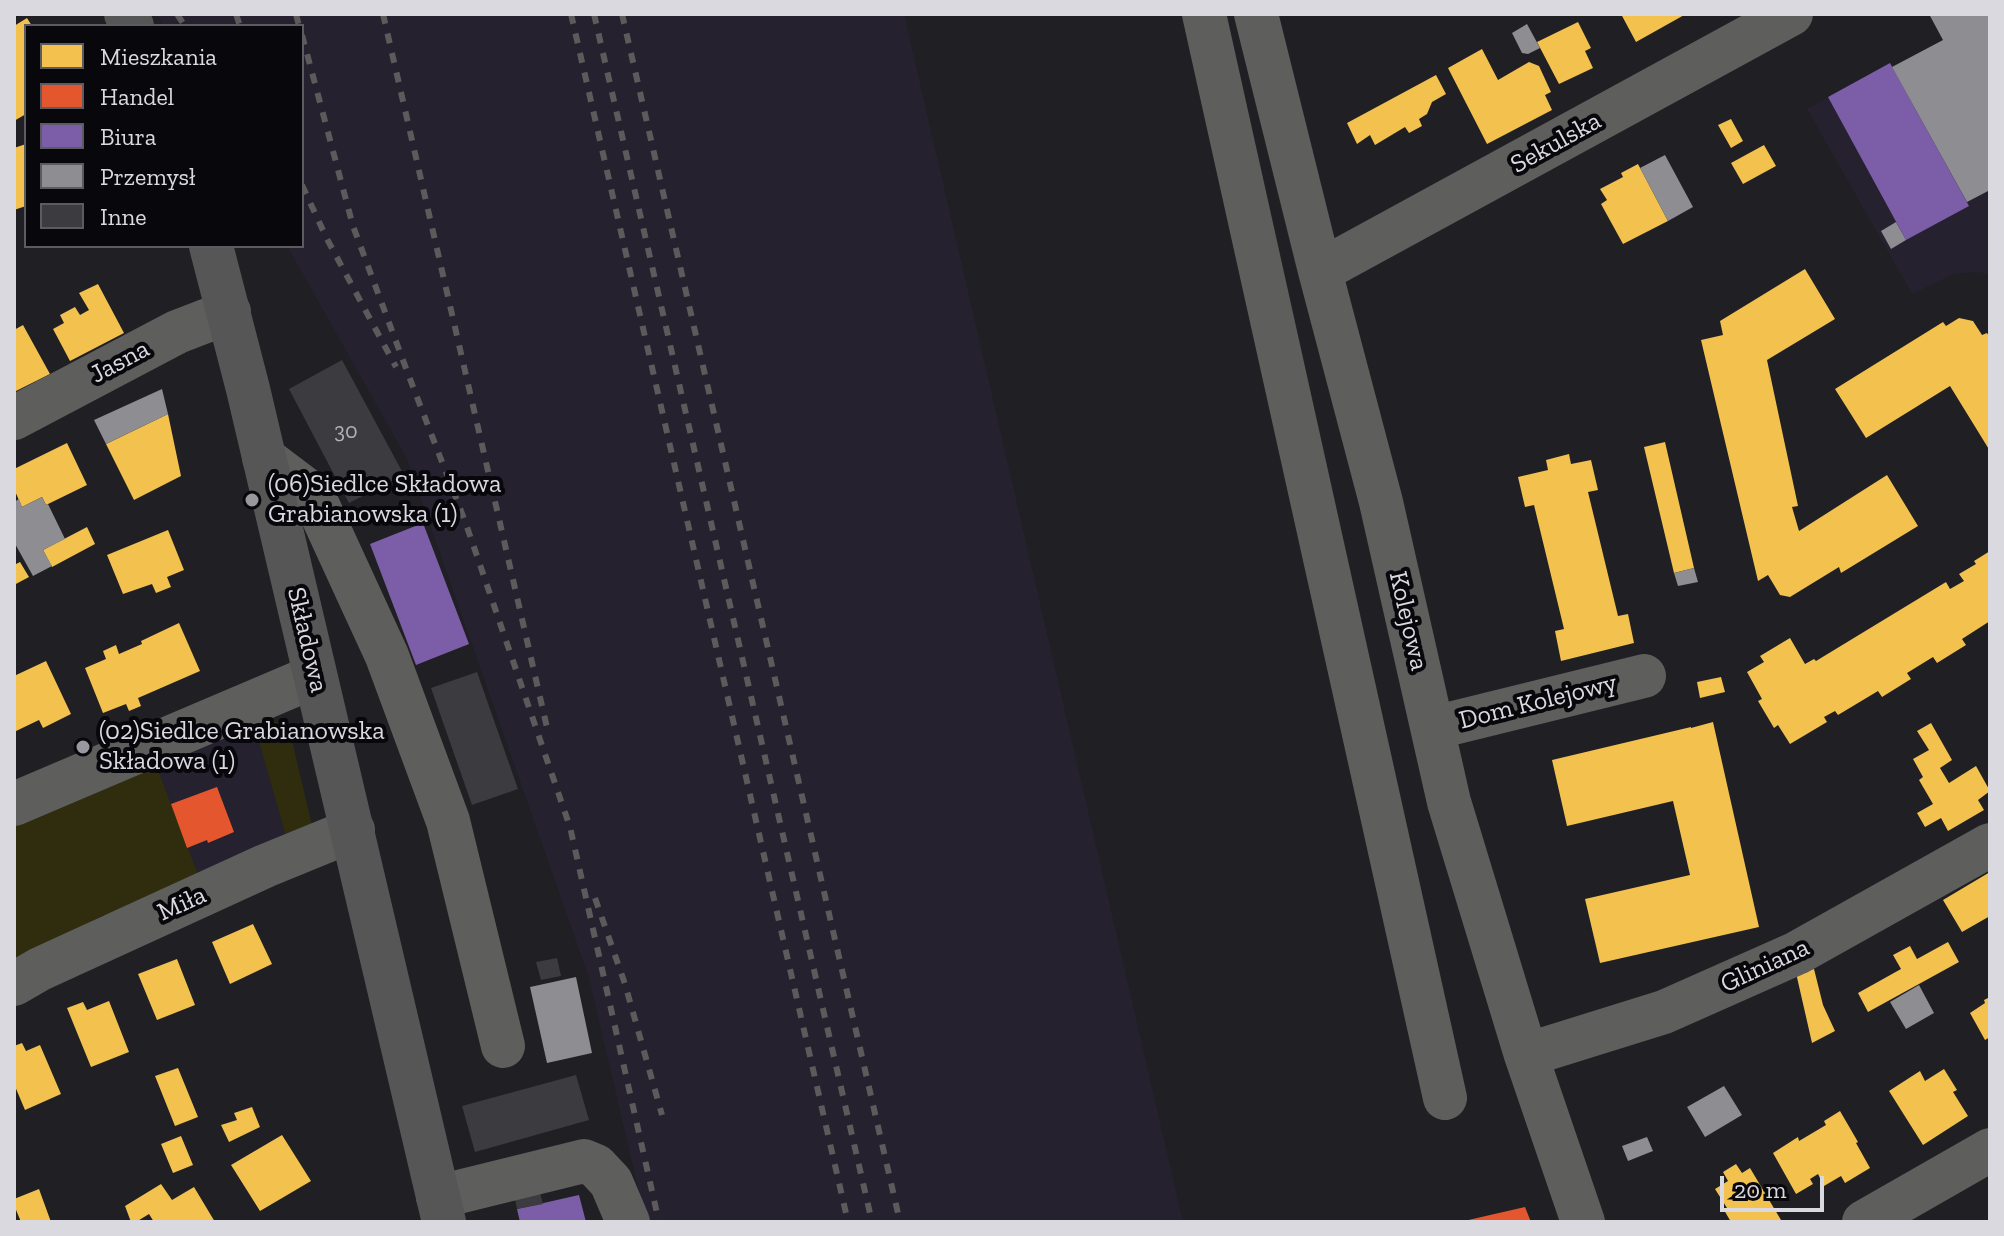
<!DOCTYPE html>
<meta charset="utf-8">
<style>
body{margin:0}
#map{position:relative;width:2004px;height:1236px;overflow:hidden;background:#201f24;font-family:"Zilla Slab",serif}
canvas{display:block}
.frame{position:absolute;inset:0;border:16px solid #dad9e0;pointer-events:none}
.legend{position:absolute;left:24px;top:24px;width:280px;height:224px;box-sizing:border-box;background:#08070c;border:2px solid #5c5b61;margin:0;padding:10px 14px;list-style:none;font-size:24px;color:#dad9e0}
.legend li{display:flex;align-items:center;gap:16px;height:40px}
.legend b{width:40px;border:2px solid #5c5b61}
.scale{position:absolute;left:1720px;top:1176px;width:104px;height:36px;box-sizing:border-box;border:4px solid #dad9e0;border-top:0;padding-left:10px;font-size:24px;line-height:28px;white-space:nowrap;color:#dad9e0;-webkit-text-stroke:6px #08070c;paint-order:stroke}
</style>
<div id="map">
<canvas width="2004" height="1236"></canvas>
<div class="frame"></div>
<ul class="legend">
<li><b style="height:22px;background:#f2c14e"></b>Mieszkania</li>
<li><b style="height:22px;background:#e4572e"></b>Handel</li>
<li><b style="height:22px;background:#7b5ea7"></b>Biura</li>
<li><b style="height:22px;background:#8d8d92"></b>Przemysł</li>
<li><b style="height:22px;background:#3c3b40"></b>Inne</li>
</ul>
<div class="scale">20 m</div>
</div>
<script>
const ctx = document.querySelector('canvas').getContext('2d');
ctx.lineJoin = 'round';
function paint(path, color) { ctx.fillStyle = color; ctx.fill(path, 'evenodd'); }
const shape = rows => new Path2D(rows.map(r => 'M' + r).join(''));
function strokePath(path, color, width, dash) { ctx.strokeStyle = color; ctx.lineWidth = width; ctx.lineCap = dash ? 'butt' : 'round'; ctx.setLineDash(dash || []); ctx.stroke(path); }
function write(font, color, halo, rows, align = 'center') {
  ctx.font = font + ' "Zilla Slab",serif'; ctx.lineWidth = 8; ctx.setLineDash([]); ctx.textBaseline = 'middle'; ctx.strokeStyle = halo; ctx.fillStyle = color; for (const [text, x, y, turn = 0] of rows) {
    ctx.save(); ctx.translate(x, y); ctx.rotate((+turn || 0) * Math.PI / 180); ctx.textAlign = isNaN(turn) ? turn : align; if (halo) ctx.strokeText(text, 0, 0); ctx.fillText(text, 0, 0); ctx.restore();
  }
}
paint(shape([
 [157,14,904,14,1183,1222,646,1222,589,978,407,459,287,246,302,246,302,26,163,26],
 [1929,14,1990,14,1990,274,1975,272,1954,274,1912,294,1807,109,1890,63,1893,66,1943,41],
 [254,724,289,847,203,887,156,765]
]), '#25212f');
paint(shape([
 [268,722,284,722,288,724,315,838,289,847,254,724],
 [156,765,203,887,118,924,103,915,14,965,14,824]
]), '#302d0f');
paint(shape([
 [1621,14,1686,14,1636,42],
 [27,18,32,26,26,26,26,114,14,121,14,26],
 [1578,22,1591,48,1585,51,1593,68,1559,84,1537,42],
 [1482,49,1498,80,1529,62,1539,66,1551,92,1545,95,1552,110,1487,144,1448,68],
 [1436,75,1446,94,1432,102,1427,114,1419,119,1422,126,1409,133,1405,127,1375,145,1370,135,1357,144,1347,123],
 [1731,119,1743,141,1731,148,1718,125],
 [26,144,26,206,14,210,14,148],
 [1764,145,1776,166,1743,184,1731,163],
 [1638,164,1668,221,1623,244,1601,204,1607,200,1600,189,1623,177,1621,173],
 [1805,269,1835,319,1767,360,1798,506,1792,507,1799,531,1887,475,1918,526,1841,573,1839,567,1790,597,1780,595,1768,575,1758,581,1701,340,1723,335,1720,321],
 [98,284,124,333,70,361,53,329,64,323,60,315,75,307,80,315,89,310,79,293],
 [1959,318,1973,321,1982,335,1987,333,1990,338,1990,451,1950,386,1866,438,1835,389,1943,322,1946,326],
 [23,325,50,374,14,392,14,330],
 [168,414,181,476,134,500,106,444],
 [1665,442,1694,568,1674,573,1644,447],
 [67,443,87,485,46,505,42,497,22,507,14,489,14,469],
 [1569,454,1571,464,1591,460,1598,490,1588,492,1618,616,1628,614,1634,643,1561,661,1555,631,1564,629,1534,505,1525,507,1518,477,1548,470,1546,460],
 [87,527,95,544,52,567,43,550],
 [168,530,184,570,167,577,171,587,156,593,152,584,123,594,107,555],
 [1990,551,1990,621,1962,639,1966,645,1937,663,1933,657,1907,673,1911,679,1882,697,1878,691,1838,715,1835,711,1824,717,1827,722,1790,744,1778,725,1774,728,1758,701,1762,699,1747,672,1764,662,1760,656,1790,638,1805,664,1814,659,1816,661,1946,582,1950,589,1964,581,1959,574,1976,564,1974,561],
 [20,562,29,577,14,585,14,565],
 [179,623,200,671,138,698,141,706,129,711,126,704,103,713,85,668,106,659,103,651,116,645,119,654,142,644,141,641],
 [46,661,71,714,43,728,39,720,14,732,14,676],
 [1721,677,1725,692,1700,698,1697,682],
 [1713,722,1759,927,1600,963,1585,899,1690,875,1673,801,1567,826,1552,760,1691,727,1691,728],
 [1931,723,1952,760,1940,768,1949,783,1976,766,1990,791,1978,800,1984,810,1948,831,1941,818,1925,827,1917,813,1933,804,1919,780,1923,777,1913,759,1929,750,1917,731],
 [1990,872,1990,916,1962,932,1943,900],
 [253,924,272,964,230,984,212,942],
 [1948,942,1959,962,1868,1012,1858,993,1901,969,1893,955,1910,946,1917,959],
 [177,959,195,1005,157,1020,138,974],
 [1814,969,1823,1005,1835,1031,1812,1043,1796,973],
 [1990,997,1990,1037,1985,1040,1970,1013,1985,1003,1984,1000],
 [109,1001,129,1052,91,1067,67,1008,83,1002,87,1010],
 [22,1043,26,1051,40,1045,61,1094,25,1110,14,1084,14,1046],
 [178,1068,198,1117,175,1126,155,1076],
 [1944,1069,1957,1090,1953,1092,1968,1116,1923,1145,1889,1091,1920,1071,1925,1081],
 [252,1107,260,1127,229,1142,221,1125,237,1120,234,1113],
 [1840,1111,1858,1142,1856,1143,1870,1168,1845,1183,1841,1176,1824,1186,1818,1174,1810,1179,1813,1184,1796,1194,1773,1153,1798,1137,1799,1141,1826,1125,1824,1121],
 [282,1135,311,1181,260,1211,231,1165],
 [181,1136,193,1165,173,1173,161,1144],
 [1736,1164,1742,1173,1750,1168,1781,1220,1779,1222,1731,1222,1724,1210,1727,1208,1715,1189,1728,1181,1723,1172],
 [161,1184,172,1200,194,1187,215,1222,154,1222,149,1214,136,1222,131,1222,125,1206],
 [39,1189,51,1222,21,1222,14,1205,14,1199]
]), '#f2c14e');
paint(shape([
 [217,787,234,832,208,843,207,840,187,848,171,804],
 [1525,1207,1531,1222,1464,1222,1464,1221]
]), '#e4572e');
paint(shape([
 [1890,63,1969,206,1906,240,1828,97],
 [423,523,469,644,416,665,370,544],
 [579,1195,586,1222,520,1222,517,1209]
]), '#7b5ea7');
paint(shape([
 [1929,14,1990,14,1990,190,1967,202,1892,67,1943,40],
 [1527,24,1540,48,1528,54,1522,53,1512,33],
 [1665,155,1693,207,1668,221,1640,168],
 [1896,222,1906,240,1891,249,1881,231],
 [162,389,168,414,106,444,94,420],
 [42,497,46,505,48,504,65,539,43,550,52,566,33,576,14,542,14,502,19,499,22,507],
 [1694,568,1698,582,1678,586,1674,573],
 [576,977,592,1053,547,1063,530,987],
 [1919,985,1934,1013,1906,1029,1890,1002],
 [1724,1086,1742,1115,1705,1137,1687,1107],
 [1647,1137,1653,1151,1628,1161,1622,1146]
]), '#8d8d92');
paint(shape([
 [342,360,404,475,349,503,289,389],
 [477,672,518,789,472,805,431,688],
 [557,958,561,976,541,980,536,962],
 [576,1075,589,1120,475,1152,462,1106],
 [539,1189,543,1204,517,1209,514,1194]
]), '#3c3b40');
strokePath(shape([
 [1204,14,1445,1098],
 [1256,14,1320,271,1381,502,1449,802,1526,1055,1583,1222],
 [1320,271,1791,14],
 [14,418,177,332,229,312],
 [264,458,313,495,387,656,448,821,503,1046],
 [1433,728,1644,676],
 [14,804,315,676],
 [14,984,40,969,265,866,353,830],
 [1526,1055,1664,1012,1797,953,1990,845],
 [438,1197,584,1161,596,1166,611,1182,628,1222],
 [1864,1222,1990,1150]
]), '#5e5e5d', 44);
strokePath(shape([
 [126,14,132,26],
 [211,246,248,389,444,1222]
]), '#565657', 44);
strokePath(shape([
 [177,14,185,26],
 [236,14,240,26],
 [296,14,299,26],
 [383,14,548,732],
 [571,14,848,1222],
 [594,14,872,1222],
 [622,14,900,1222],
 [302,35,353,226,410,379,466,524,570,827,659,1222],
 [302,185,327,239,396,367],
 [595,898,625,984,662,1115]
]), '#5c5a5b', 6, [10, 10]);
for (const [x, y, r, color] of [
 [252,500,8,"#99989e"],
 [83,747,8,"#99989e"]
]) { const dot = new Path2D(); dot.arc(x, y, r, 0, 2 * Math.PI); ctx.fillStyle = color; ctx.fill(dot); strokePath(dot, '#08070c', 3); }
write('22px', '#b2b2b8', null, [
 ["30",346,432]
]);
write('26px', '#dad9e0', '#08070c', [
 ["Sekulska",1556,143,-29],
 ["Jasna",120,362,-28],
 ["Kolejowa",1408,621,77],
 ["Składowa",307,640,77],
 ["Dom Kolejowy",1538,702,-14],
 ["Miła",182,904,-24],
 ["Gliniana",1765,966,-25]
]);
write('26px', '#dad9e0', '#08070c', [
 ["(06)Siedlce Składowa",268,485],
 ["Grabianowska (1)",268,515],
 ["(02)Siedlce Grabianowska",99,732],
 ["Składowa (1)",99,762]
], 'left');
</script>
